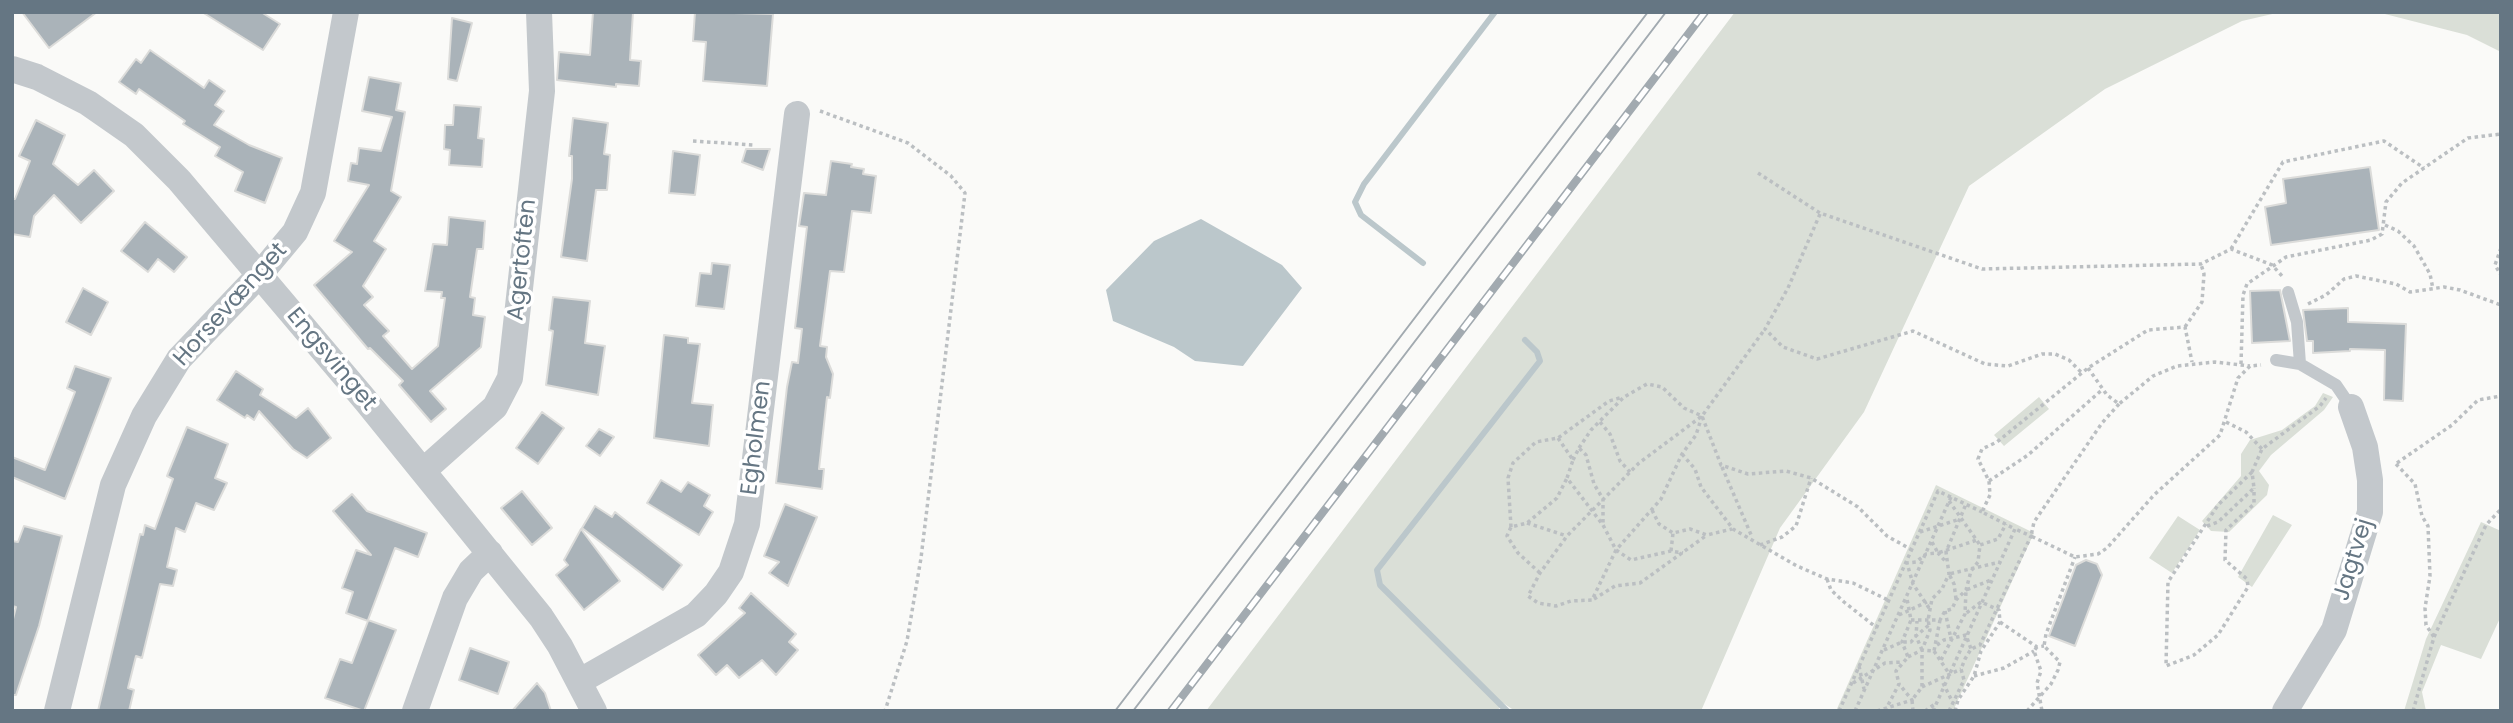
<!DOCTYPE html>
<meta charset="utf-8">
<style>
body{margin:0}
#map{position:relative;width:2513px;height:723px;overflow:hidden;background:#fafaf8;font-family:Poppins,sans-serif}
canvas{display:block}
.frame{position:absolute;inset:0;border:14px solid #657683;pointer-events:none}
</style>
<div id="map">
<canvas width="2513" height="723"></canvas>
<div class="frame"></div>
</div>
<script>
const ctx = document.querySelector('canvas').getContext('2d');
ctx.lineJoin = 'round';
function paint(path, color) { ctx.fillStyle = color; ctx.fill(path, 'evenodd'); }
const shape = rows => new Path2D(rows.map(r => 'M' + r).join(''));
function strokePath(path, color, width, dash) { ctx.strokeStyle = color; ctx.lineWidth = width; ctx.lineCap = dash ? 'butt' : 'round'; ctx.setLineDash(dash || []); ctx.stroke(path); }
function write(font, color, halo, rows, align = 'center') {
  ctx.font = font + ' Poppins,sans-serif'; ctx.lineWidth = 7; ctx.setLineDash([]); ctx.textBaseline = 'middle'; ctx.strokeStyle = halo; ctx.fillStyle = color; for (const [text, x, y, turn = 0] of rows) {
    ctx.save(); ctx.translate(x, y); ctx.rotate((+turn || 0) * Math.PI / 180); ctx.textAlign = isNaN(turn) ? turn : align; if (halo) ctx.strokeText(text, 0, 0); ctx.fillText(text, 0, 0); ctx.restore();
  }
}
paint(shape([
 [1735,12,2281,12,2242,21,2105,89,1969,186,1864,412,1780,528,1701,711,1515,711,1503,703,1497,711,1206,711],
 [2377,12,2501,12,2501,52,2467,35],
 [2323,393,2333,397,2324,410,2271,455,2259,471,2269,485,2267,495,2229,532,2211,531,2202,521,2241,476,2241,454,2250,440,2282,430,2315,406],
 [2039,397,2049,409,2004,446,1994,435],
 [1936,485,2034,533,1953,711,1836,711],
 [2273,515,2292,525,2252,587,2238,577],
 [2178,516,2200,530,2172,573,2149,558],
 [2481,522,2501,531,2501,616,2481,659,2441,645,2422,692,2426,711,2404,711,2426,639]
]), '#dadfd7');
paint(shape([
 [1201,219,1282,265,1302,288,1243,366,1195,361,1174,347,1113,321,1106,290,1154,241]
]), '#bbc7cb');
strokePath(shape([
 [1423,263,1361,215,1355,202,1364,184,1495,12],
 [1507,711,1380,585,1377,570,1540,361,1537,352,1525,340]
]), '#bbc7cb', 6);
const building = shape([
 [22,12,97,12,49,48,22,12],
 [202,12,261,12,280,24,263,50,202,12],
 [593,12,633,12,630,60,641,61,639,86,616,84,616,87,557,80,559,52,590,55,593,12],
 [695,12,773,14,767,86,703,81,706,42,693,41,695,12],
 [452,18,472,23,457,81,448,79,452,18],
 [150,50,204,88,209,80,225,91,215,105,224,111,214,125,249,145,282,158,265,203,235,191,243,172,215,156,220,147,183,124,185,121,139,89,136,94,119,82,136,59,141,63,150,50],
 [369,77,401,83,396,110,405,112,391,191,401,197,374,241,386,249,363,286,373,297,364,305,389,331,383,336,412,369,438,346,445,298,441,298,442,292,425,291,433,244,447,245,449,217,485,221,483,249,477,249,470,297,475,298,473,315,485,317,481,347,430,391,446,409,431,422,399,385,403,381,370,348,368,349,314,285,352,252,334,241,369,185,348,181,351,163,357,164,359,148,381,151,392,117,362,111,369,77],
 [454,105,481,107,478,138,484,139,482,167,449,165,450,150,444,149,445,125,453,125,454,105],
 [573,118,608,123,604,154,610,155,607,190,596,190,587,261,561,257,572,179,572,156,569,156,573,118],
 [36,120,65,135,53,164,78,185,94,170,114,191,81,223,54,195,34,216,30,237,12,234,12,199,15,199,30,161,19,156,36,120],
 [746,149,770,149,763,170,742,162,746,149],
 [673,151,700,155,695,195,669,193,673,151],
 [831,161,852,164,851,167,864,169,863,174,876,176,871,213,852,211,844,272,830,271,820,346,827,347,826,357,833,374,830,398,827,397,819,469,824,469,822,489,776,483,787,387,792,362,798,363,802,329,795,328,807,227,799,226,804,193,826,195,831,161],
 [2370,167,2379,230,2271,245,2265,207,2286,203,2283,179,2370,167],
 [145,222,187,257,174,272,158,259,148,272,121,251,145,222],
 [712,263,730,265,724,309,696,306,700,273,711,274,712,263],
 [83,288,108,302,91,335,66,322,83,288],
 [2280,290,2290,341,2252,343,2250,291,2280,290],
 [553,297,590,301,585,343,605,346,598,395,546,385,553,331,549,330,553,297],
 [2348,308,2348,322,2406,324,2403,401,2384,400,2385,350,2350,349,2350,351,2313,353,2313,341,2307,341,2303,310,2348,308],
 [664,335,688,338,688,343,700,344,692,403,713,405,709,446,654,438,664,335],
 [75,366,111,378,65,499,12,477,12,457,45,470,75,392,67,388,75,366],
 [236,371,263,389,260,395,296,418,308,408,331,438,307,458,293,449,259,411,254,420,247,415,245,418,217,400,236,371],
 [542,412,564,428,538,464,516,448,542,412],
 [187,427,228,444,215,478,227,483,214,510,196,503,185,532,176,528,167,567,177,570,173,586,160,584,142,658,136,656,128,688,134,690,129,711,98,711,140,534,143,535,145,525,155,529,173,479,167,476,187,427],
 [599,429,614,437,600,456,586,446,599,429],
 [661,480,681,492,688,482,710,495,704,506,713,512,699,535,647,503,661,480],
 [522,491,552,528,532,545,501,508,522,491],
 [352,494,367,511,427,533,418,557,395,548,368,620,396,630,364,711,325,698,340,659,352,663,368,621,346,613,353,592,342,588,356,550,371,555,333,511,352,494],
 [785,504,817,517,788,586,769,573,779,562,764,556,785,504],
 [595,506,612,517,615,512,682,565,663,590,582,528,595,506],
 [24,526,62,536,39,626,16,695,12,695,12,623,16,607,12,606,12,541,18,542,24,526],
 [581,529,620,581,584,610,556,575,568,565,564,560,581,529],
 [2086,560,2097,564,2102,575,2075,646,2049,636,2076,565,2086,560],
 [751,593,796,634,789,642,798,650,776,675,762,660,739,678,727,665,716,675,698,655,745,613,739,608,751,593],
 [470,648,509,662,498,694,459,680,470,648],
 [537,683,545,693,551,711,512,711,537,683]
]);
paint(building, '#aab3b9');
strokePath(building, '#dcdcda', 2);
strokePath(shape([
 [820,111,908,143,951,176,965,193,921,558,907,641,885,711],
 [693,141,754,145],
 [1758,173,1820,213,1982,269,2201,264,2231,249,2272,265,2283,277],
 [1820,214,1788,288,1765,329,1783,347,1817,359,1913,331,1985,364,2008,366,2042,354,2055,354,2069,360,2082,373],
 [2385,225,2398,231,2414,246,2430,274,2433,289],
 [2501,248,2495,265,2501,275],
 [2231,249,2283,162,2384,141,2424,168],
 [2308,304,2326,295,2344,279,2356,276,2396,284,2410,292,2444,287,2460,290,2501,305],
 [2185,327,2202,302,2204,274,2201,264],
 [2241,364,2243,295,2247,284,2286,257,2371,240,2382,234,2386,202,2402,183,2468,138,2501,134],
 [2088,368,2107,395,2119,404,2153,376,2177,366,2215,362,2250,366],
 [2119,404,2102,423,2034,522,2031,536,2075,557,2098,554,2107,548,2154,495,2220,435,2238,378,2250,366,2261,365],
 [1702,416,1696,435,1682,454,1661,499,1616,550,1592,600,1571,601,1556,606,1538,603,1528,596,1540,573,1567,536,1639,463,1702,416,1765,329],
 [1600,422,1610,434,1620,461,1630,472],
 [2226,422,2246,432,2262,449],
 [1558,438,1573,460,1567,478,1603,525,1616,550,1631,560,1671,551,1683,553],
 [1579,448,1591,430,1624,397,1647,384,1662,387,1684,408,1702,416,1721,465,1748,474,1786,471,1811,478,1858,507,1887,536,1912,550],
 [1682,454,1695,469,1701,487,1733,529,1797,566,1827,579,1853,583,1890,601],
 [1573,460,1579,448,1586,455,1594,484,1603,499,1603,523],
 [2397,463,2452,425,2478,400,2501,396],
 [2396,464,2415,484,2422,516,2428,526,2430,576,2425,608,2426,625,2434,637],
 [1722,467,1752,537],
 [2252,472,2218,505,2168,582,2166,666,2194,655,2218,635,2248,587,2247,579,2225,560,2226,530,2254,504,2254,488],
 [1989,481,2028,455,2103,389],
 [1949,501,1980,545],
 [1652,510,1659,524,1673,533,1690,529,1707,535,1732,529],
 [1527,523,1567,536],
 [2207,526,2218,522,2254,488,2252,472,2262,449,2320,406,2326,398],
 [1511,527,1508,478,1513,463,1536,442,1558,438,1609,401,1623,397],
 [1920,532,1960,519],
 [1932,542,1938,553,1977,540],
 [1760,545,1782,537,1796,526,1811,478],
 [1671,551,1673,533],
 [1540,573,1518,553,1507,536,1511,527,1527,523,1557,498,1567,478],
 [1827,579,1831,590,1844,602,1877,628],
 [1594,599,1615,586,1640,583,1707,535],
 [1956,599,1954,584,1949,574,2000,562],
 [1929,608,1913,584,1907,563,1916,562,1926,554,1938,553,1946,562],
 [1945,611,1951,639],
 [1899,615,1927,602],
 [1911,620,1940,620,1945,611,1952,609,1956,600,1966,590,1971,571,1978,562,1980,545,1998,539,2006,524],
 [2000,622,2037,647,2044,646],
 [1937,645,1944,640,1966,635,1971,649],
 [2037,647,2034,651,2041,671,2037,683,2042,711],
 [1884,650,1902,642,1911,642,1916,636,1917,621],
 [1922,650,1916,636,1929,625],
 [1934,651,1948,672],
 [1908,657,1922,650,1934,651,1940,620],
 [1941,660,1965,614,1966,590,1991,580],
 [1859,666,1864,689],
 [1974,676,2004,668,2034,651],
 [1853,683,1885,663,1902,662],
 [1943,683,1953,703],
 [1922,687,1961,669],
 [1839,711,1938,491,1982,512],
 [1855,711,1951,497],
 [1877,711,1912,700,1899,684],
 [1885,711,1899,684,1896,671,1908,657,1902,642,1911,620,1907,599],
 [1913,711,1912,700,1922,687,1922,650,1930,630,1928,620,1932,599,1942,589,1949,574,1946,552,1966,504],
 [1925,711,1935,704],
 [1933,711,2015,529,1982,512,1990,495,1989,481,1978,459,1982,449,1997,442,2088,368,2148,330,2185,327,2192,362],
 [1949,711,1964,680,1961,669,1965,659,1971,649,1980,645,2031,536,2015,529],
 [1955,711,1958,700,1974,676,1981,651,2000,622,1999,610,1981,602,1965,614],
 [2027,711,2051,684,2058,670,2060,662,2044,646,2046,634,2075,557],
 [2413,711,2434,637,2486,525,2501,509]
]), '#bbbfc2', 3.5, [3.5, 3.5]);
strokePath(shape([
 [2288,292,2297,322,2300,364],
 [2276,360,2300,364,2336,385,2351,407]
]), '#c3c8cc', 12);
strokePath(shape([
 [12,69,37,77,88,103,134,135,179,180,366,401,541,617,560,646,594,711],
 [423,471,495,407,510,378,542,91,539,12],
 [580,681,696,615,716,594,731,572,747,524,797,114],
 [57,711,113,485,144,416,179,359,260,274,295,232,313,193,346,12],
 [415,711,455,598,471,571,490,553],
 [2285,711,2334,630,2370,512,2370,480,2365,447,2351,407]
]), '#c3c8cc', 26);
strokePath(shape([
 [1115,711,1648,12],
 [1133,711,1666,12]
]), '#a2aab0', 2);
const rail = shape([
 [1171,711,1705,12]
]);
strokePath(rail, '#a2aab0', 8);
strokePath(rail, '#fff', 5, [16]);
write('23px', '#657683', '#fff', [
 ["Agertoften",523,260,-84],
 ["Horsevænget",231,305,-48],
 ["Engsvinget",331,360,50],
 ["Egholmen",757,438,-83],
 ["Jagtvej",2354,560,-73]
]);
</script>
